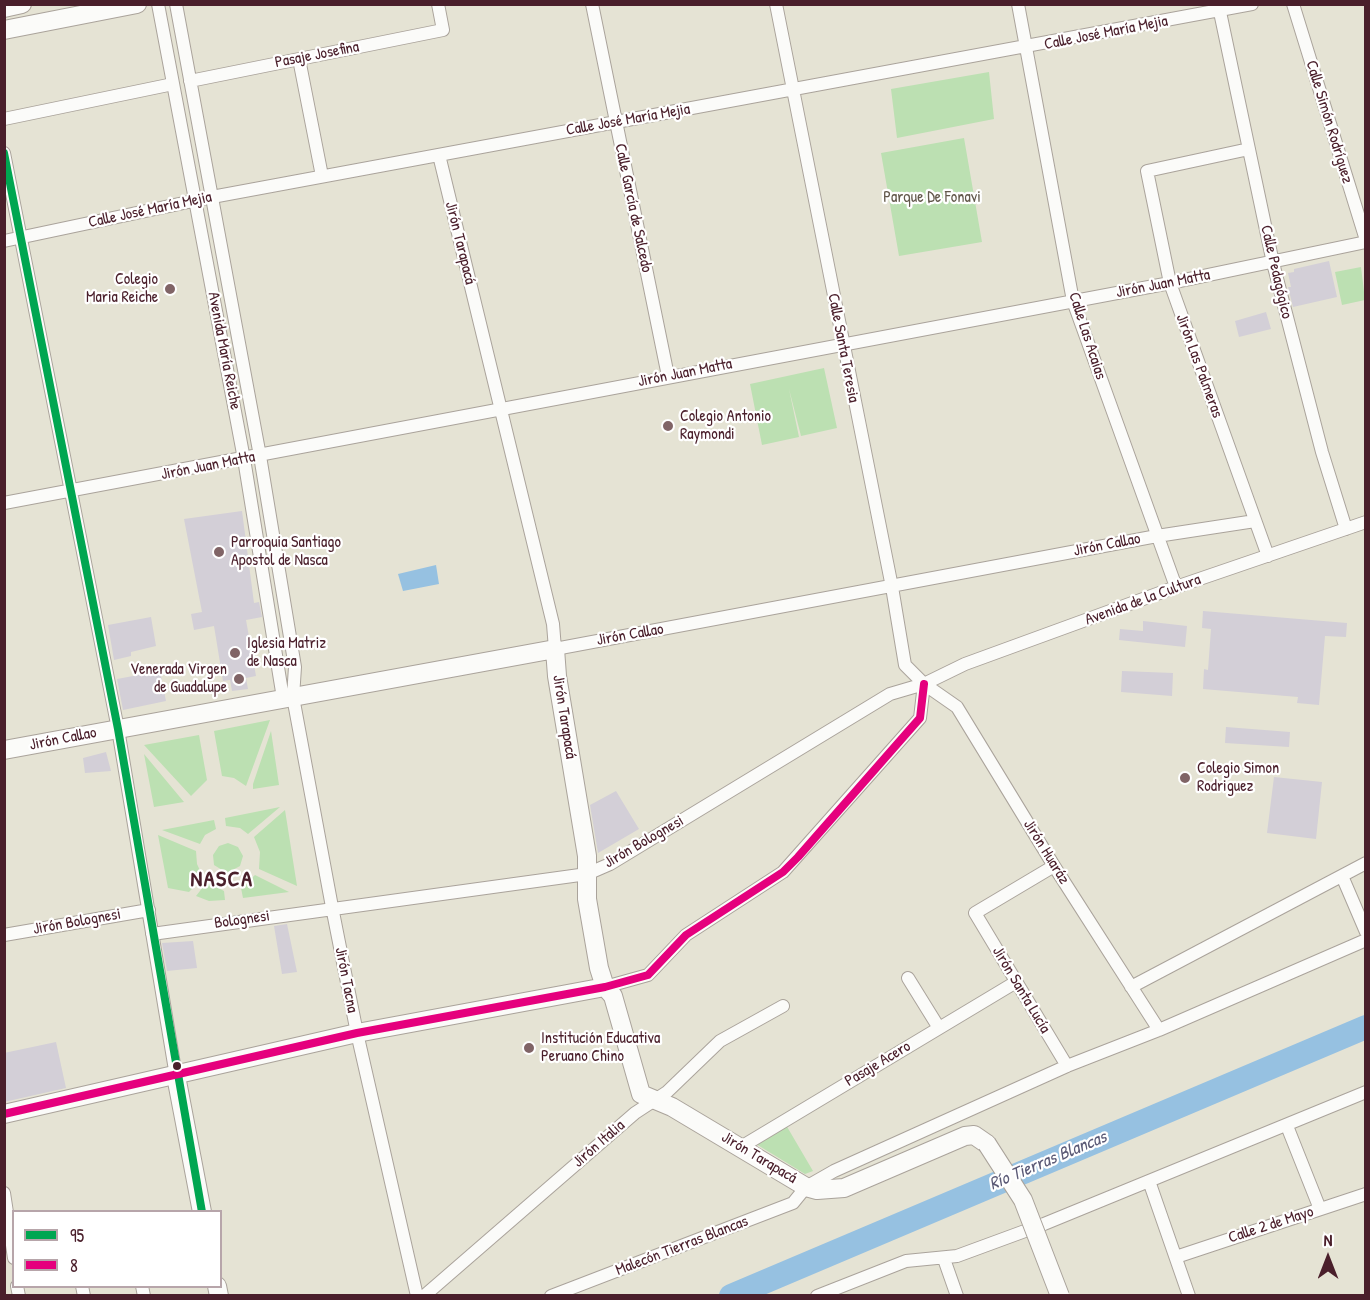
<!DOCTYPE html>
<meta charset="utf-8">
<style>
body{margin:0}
#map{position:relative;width:1370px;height:1300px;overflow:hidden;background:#e5e3d4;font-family:"Patrick Hand",sans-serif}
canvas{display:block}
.frame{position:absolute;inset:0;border:6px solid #4a1f2b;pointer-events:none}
.legend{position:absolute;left:12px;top:1210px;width:210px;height:78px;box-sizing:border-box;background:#fff;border:2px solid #b7a5aa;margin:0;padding:8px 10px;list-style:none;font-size:18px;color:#4a1f2b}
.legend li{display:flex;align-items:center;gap:12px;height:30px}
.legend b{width:30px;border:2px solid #b7a5aa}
.north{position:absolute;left:1298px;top:1228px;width:60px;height:60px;-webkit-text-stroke:4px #fff;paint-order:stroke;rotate:0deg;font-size:16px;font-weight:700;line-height:24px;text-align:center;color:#4a1f2b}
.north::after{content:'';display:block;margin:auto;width:21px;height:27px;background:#4a1f2b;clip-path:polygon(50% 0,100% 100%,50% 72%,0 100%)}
</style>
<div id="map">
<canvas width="1370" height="1300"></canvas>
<div class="frame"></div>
<ul class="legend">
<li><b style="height:8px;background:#00a651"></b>95</li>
<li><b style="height:8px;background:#e5007d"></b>8</li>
</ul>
<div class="north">N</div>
</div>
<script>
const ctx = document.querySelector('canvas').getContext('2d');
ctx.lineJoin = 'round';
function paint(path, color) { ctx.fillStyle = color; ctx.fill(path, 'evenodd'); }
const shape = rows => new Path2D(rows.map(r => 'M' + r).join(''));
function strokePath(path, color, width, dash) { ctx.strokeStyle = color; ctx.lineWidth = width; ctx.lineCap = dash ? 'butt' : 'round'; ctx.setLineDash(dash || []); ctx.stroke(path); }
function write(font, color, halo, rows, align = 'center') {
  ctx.font = font + ' "Patrick Hand",sans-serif'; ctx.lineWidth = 4.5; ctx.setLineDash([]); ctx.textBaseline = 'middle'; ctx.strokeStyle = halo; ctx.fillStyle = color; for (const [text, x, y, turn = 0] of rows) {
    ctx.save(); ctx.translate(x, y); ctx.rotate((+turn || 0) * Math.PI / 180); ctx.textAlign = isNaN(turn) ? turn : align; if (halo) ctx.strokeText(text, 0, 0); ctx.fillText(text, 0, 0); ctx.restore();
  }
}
paint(shape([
 [989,72,994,119,897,138,891,89],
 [964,138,982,242,899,256,881,153],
 [1361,267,1365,300,1342,305,1335,272],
 [824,368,837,428,801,436,789,389,799,437,762,445,750,384],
 [270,720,246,786,234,778,222,776,214,731],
 [271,731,279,785,253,789,253,784],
 [199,735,207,780,191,796,144,745],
 [144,754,184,802,154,807],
 [280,807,248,834,240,828,226,826,225,818],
 [285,810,297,886,259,869,260,852,254,837],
 [214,820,216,829,205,835,200,844,162,830],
 [158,835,196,851,197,864,203,877,189,892,168,888],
 [228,843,238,847,243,856,240,866,227,873,214,865,213,855,219,846],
 [255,875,289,892,243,898,241,888],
 [207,882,224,891,225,900,209,901,196,896],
 [786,1125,813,1171,805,1174,756,1144]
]), '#bce0b2');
paint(shape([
 [436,565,439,584,403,591,398,574]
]), '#96c1e1');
strokePath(shape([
 [731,1296,1366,1027]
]), '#96c1e1', 24);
paint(shape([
 [1329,261,1337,297,1293,307,1288,287,1291,287,1288,273,1294,272,1294,269],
 [1266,312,1271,329,1239,337,1235,321],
 [242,511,254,603,259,602,262,617,246,620,256,676,246,678,248,689,232,691,230,680,223,681,214,626,194,630,191,614,202,612,184,519],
 [1203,611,1347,623,1346,637,1325,636,1319,705,1297,703,1298,697,1203,689,1204,669,1208,670,1211,629,1202,628],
 [151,617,156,646,131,652,131,656,114,660,108,625],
 [1143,621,1187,626,1185,647,1119,640,1120,629,1143,631],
 [160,671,166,701,123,710,117,679],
 [1122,671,1173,673,1172,696,1121,692],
 [1226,727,1290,732,1289,747,1225,743],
 [106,752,111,771,85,773,83,758],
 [1274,777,1322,782,1316,839,1267,833],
 [616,791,639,829,598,853,590,805],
 [287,924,297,972,282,974,274,926],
 [193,941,197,968,167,971,162,943],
 [56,1042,66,1088,4,1102,4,1053]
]), '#d3cfd7');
const street = shape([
 [158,4,244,459,283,698],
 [176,4,260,456,295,667,293,697,332,907,357,1033,417,1296],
 [592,4,668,376],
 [776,4,892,587,905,665,924,684,957,707,1054,866,1159,1030],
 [1018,4,1073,301,1176,587],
 [1293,4,1366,240],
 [1220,12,1273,263,1322,452,1346,529],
 [299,59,322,176],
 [190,81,443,30,438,4],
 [4,119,173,84],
 [1249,149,1147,171,1170,283,1268,556],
 [4,153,118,729,176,1076],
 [439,155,553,624,555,649,1157,536,1255,521],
 [4,241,212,197,1252,4],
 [4,503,1170,283,1366,242],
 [1054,866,975,913,1067,1066],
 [1342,876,1366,932],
 [152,934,587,874,610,864,890,694,924,684,965,664,1176,587,1366,522],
 [4,935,149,910],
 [908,978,939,1028],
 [605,987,648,975,686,935,783,872,920,718,924,684],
 [1131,987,1366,863],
 [1287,1126,1320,1209],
 [741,1147,1016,982],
 [1149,1181,1189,1296],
 [4,1193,14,1258],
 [1176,1257,1366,1194],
 [944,1259,957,1296],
 [17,1286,19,1296],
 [82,1286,84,1296],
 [142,1286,144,1296],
 [424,1296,635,1113,667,1092,720,1041,783,1006],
 [551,1296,793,1203,806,1187,834,1171,1067,1066,1159,1030,1366,940],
 [817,1296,906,1261,957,1256,1044,1224,1366,1092]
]);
const secondary = shape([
 [4,8,22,4],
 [4,30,137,4],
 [4,750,555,649,557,676,587,856,587,899,599,968,605,987,613,996,641,1094,672,1107,806,1187,817,1190,844,1188,965,1136,974,1135,987,1144],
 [176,1076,202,1212],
 [4,1114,357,1033,605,987],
 [217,1286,219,1296]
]);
strokePath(street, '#aaa39b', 14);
strokePath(secondary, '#aaa39b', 20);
strokePath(street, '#fbfbf9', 12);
strokePath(secondary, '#fbfbf9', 18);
const secondaryBridge = shape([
 [987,1144,1023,1200,1060,1296]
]);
strokePath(secondaryBridge, '#aaa39b', 20, []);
strokePath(secondaryBridge, '#fbfbf9', 18);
strokePath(shape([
 [4,153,118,729,202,1212]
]), '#00a651', 8);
strokePath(shape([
 [4,1114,357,1033,605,987,648,975,686,935,783,872,798,857,920,718,924,684]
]), '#e5007d', 8);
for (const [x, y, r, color] of [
 [170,289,6,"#806466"],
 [668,426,6,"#806466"],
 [219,552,6,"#806466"],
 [235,653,6,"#806466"],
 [239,679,6,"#806466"],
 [1185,778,6,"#806466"],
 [529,1048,6,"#806466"],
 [177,1066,5,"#4a1f2b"]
]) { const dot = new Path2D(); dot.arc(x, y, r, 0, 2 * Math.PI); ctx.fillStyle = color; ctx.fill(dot); strokePath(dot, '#fff', 2); }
write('16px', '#4a1f2b', '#fff', [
 ["Calle José María Mejia",1106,33,-11],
 ["Pasaje Josefina",317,55,-11],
 ["Calle José María Mejia",628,120,-10],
 ["Calle Simón Rodríguez",1329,122,73],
 ["Calle García de Salcedo",633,208,78],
 ["Calle José María Mejia",150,210,-12],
 ["Jirón Tarapacá",460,243,76],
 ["Calle Pedagógico",1276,272,77],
 ["Jirón Juan Matta",1163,284,-11],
 ["Calle Las Acaias",1087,336,72],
 ["Calle Santa Teresia",843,348,79],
 ["Avenida María Reiche",224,351,79],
 ["Jirón Las Palmeras",1199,366,70],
 ["Jirón Juan Matta",685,373,-11],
 ["Jirón Juan Matta",208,466,-11],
 ["Jirón Callao",1107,545,-11],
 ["Avenida de la Cultura",1143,600,-20],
 ["Jirón Callao",630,635,-10],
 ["Jirón Tarapacá",564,717,81],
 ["Jirón Callao",63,739,-11],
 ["Jirón Bolognesi",644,842,-30],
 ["Jirón Huaráz",1046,852,58],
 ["Bolognesi",242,920,-8],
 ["Jirón Bolognesi",77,922,-10],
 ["Jirón Tacna",346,980,79],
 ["Jirón Santa Lucía",1021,990,59],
 ["Pasaje Acero",878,1064,-31],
 ["Jirón Italia",599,1144,-41],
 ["Jirón Tarapacá",759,1158,31],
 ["Calle 2 de Mayo",1271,1225,-18],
 ["Malecón Tierras Blancas",682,1246,-21]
]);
write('16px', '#62584b', '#fff', [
 ["Parque De Fonavi",932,198]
]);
write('16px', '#4a1f2b', '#fff', [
 ["Colegio",158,280,"right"],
 ["Maria Reiche",158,298,"right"],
 ["Colegio Antonio",680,417],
 ["Raymondi",680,435],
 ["Parroquia Santiago",231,543],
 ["Apostol de Nasca",231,561],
 ["Iglesia Matriz",247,644],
 ["de Nasca",247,662],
 ["Venerada Virgen",227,670,"right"],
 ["de Guadalupe",227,688,"right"],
 ["Colegio Simon",1197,769],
 ["Rodriguez",1197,787],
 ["Institución Educativa",541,1039],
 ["Peruano Chino",541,1057]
], 'left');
write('italic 18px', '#5b5a76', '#fff', [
 ["Río Tierras Blancas",1048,1161,-23]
]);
ctx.letterSpacing = '1.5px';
write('bold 22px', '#4a1f2b', '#fff', [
 ["NASCA",222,880]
]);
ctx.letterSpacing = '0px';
</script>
